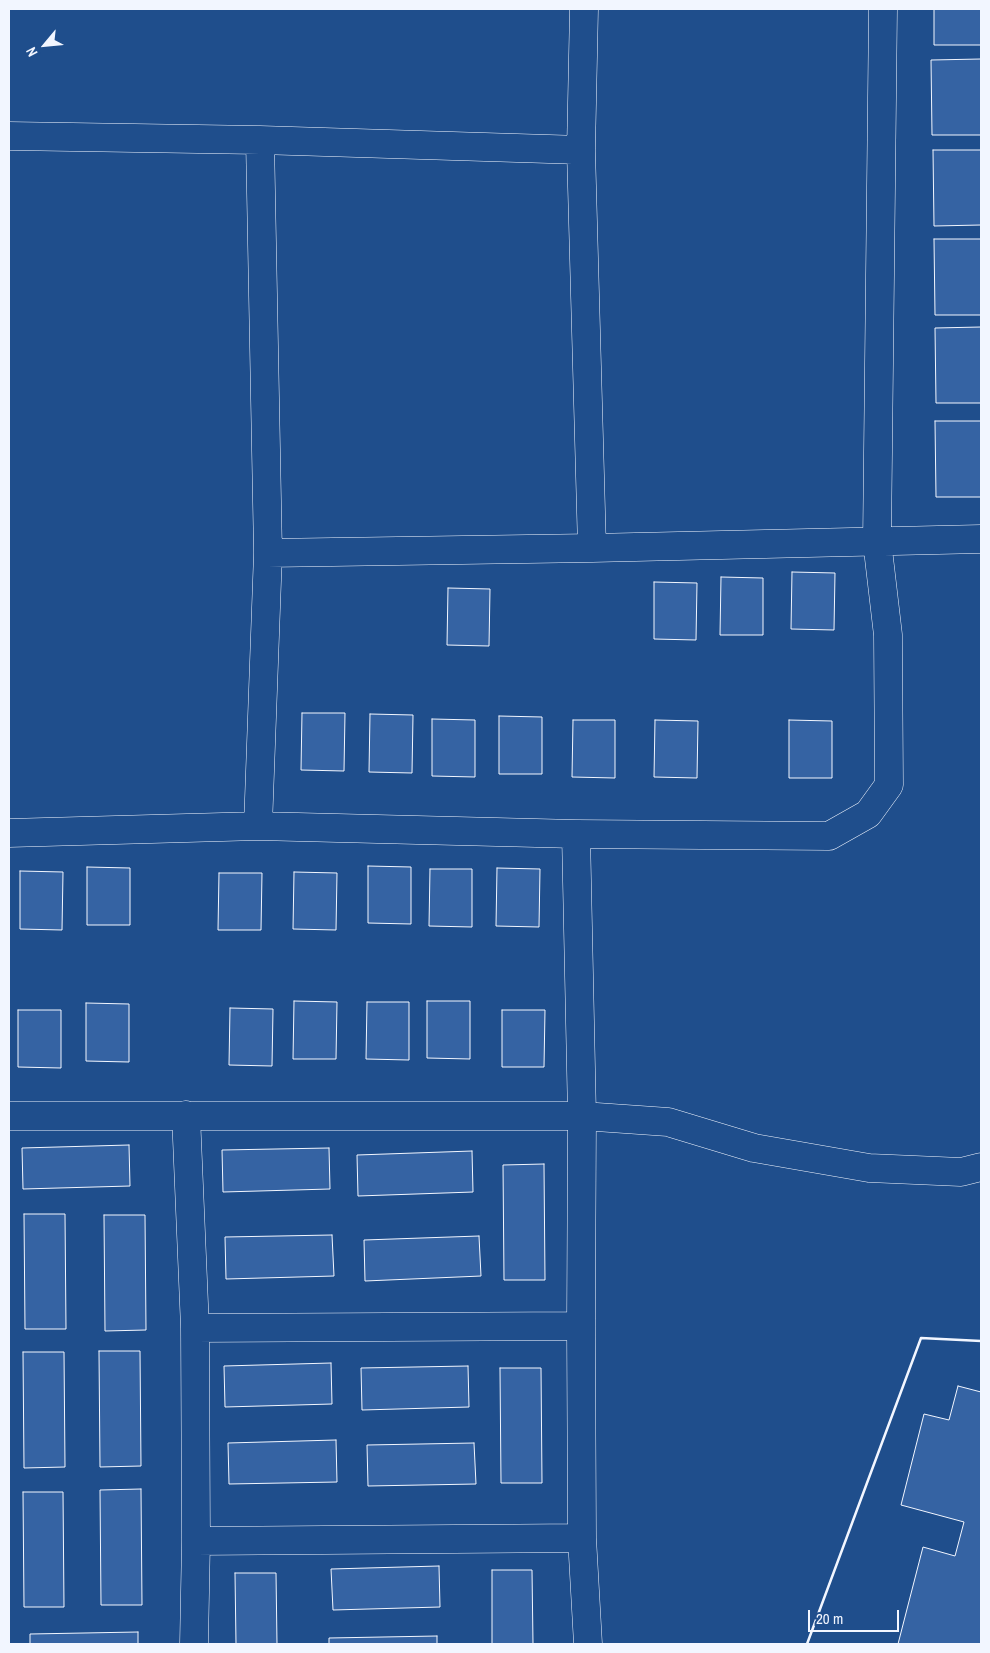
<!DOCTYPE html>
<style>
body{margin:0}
#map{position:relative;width:990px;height:1653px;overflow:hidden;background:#1f4e8c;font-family:"Archivo Narrow",sans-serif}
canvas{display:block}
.frame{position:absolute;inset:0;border:10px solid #f2f6ff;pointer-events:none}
.north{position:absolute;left:20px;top:20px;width:50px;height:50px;-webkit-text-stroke:4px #1f4e8c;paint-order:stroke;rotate:242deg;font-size:14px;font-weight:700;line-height:20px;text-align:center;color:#f2f6ff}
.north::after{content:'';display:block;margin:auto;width:18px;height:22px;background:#f2f6ff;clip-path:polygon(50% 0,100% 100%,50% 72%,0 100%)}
.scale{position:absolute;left:808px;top:1610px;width:91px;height:22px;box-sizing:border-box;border:2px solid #f2f6ff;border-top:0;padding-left:6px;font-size:15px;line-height:18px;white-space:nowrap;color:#f2f6ff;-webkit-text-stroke:4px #1f4e8c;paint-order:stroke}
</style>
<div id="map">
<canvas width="990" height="1653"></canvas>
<div class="frame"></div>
<div class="north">N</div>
<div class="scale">20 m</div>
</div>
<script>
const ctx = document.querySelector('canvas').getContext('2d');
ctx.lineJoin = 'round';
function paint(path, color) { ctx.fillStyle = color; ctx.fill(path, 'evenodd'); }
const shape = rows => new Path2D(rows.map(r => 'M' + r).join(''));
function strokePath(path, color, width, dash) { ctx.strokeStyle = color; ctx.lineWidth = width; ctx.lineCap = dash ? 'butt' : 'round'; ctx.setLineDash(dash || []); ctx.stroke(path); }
const building = shape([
 [934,9,981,9,981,45,934,45,934,9],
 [981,59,981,135,932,135,931,60,981,59],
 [933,150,981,150,981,225,934,226,933,150],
 [934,239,981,239,981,315,935,315,934,239],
 [981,327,981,403,936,403,935,328,981,327],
 [935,421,981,421,981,497,936,497,935,421],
 [792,572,835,573,834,630,791,629,792,572],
 [721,577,763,578,763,635,720,635,721,577],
 [654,582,697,583,696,640,654,639,654,582],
 [448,588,490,589,489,646,447,645,448,588],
 [302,713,345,713,344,771,301,770,302,713],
 [370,714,413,715,412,773,369,772,370,714],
 [499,716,542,717,542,774,499,774,499,716],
 [432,719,475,720,475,777,432,776,432,719],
 [573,720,615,720,615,778,572,777,573,720],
 [655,720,698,721,697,778,654,777,655,720],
 [789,720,832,721,832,778,789,778,789,720],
 [368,866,411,867,411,924,368,923,368,866],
 [87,867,130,868,130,925,87,925,87,867],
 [497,868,540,869,539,927,496,926,497,868],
 [430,869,472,869,472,927,429,926,430,869],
 [20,871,63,872,62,930,20,929,20,871],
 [294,872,337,873,336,930,293,929,294,872],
 [219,873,262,873,261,930,218,930,219,873],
 [294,1001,337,1002,336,1059,293,1059,294,1001],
 [427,1001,470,1001,470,1059,427,1058,427,1001],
 [367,1002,409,1002,409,1060,366,1059,367,1002],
 [86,1003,129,1004,129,1062,86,1061,86,1003],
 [230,1008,273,1009,272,1066,229,1065,230,1008],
 [18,1010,61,1010,61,1068,18,1067,18,1010],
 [502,1010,545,1010,544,1067,502,1067,502,1010],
 [129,1145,130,1186,23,1189,22,1148,129,1145],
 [329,1148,330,1189,223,1192,222,1150,329,1148],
 [472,1151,473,1192,358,1196,357,1155,472,1151],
 [544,1164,545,1280,504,1280,503,1165,544,1164],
 [24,1214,65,1214,66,1329,25,1329,24,1214],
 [104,1215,145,1215,146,1330,105,1331,104,1215],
 [332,1235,334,1276,226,1279,225,1237,332,1235],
 [479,1236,481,1276,365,1281,364,1240,479,1236],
 [99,1351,140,1351,141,1466,100,1467,99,1351],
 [23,1352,64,1352,65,1467,24,1468,23,1352],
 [331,1363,332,1404,225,1407,224,1366,331,1363],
 [468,1366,469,1407,362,1410,361,1368,468,1366],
 [500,1368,541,1368,542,1483,501,1483,500,1368],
 [958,1386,981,1392,981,1644,898,1644,923,1547,955,1556,964,1522,901,1505,924,1414,949,1420,958,1386],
 [336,1440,337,1482,229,1484,228,1443,336,1440],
 [474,1443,476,1484,368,1486,367,1445,474,1443],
 [141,1489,142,1605,101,1605,100,1490,141,1489],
 [23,1492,63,1492,64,1607,24,1607,23,1492],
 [439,1566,440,1607,333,1610,331,1569,439,1566],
 [492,1570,532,1570,533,1644,492,1644,492,1570],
 [235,1573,276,1573,277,1644,236,1644,235,1573],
 [138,1632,138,1644,30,1644,30,1634,138,1632],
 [437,1636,437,1644,329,1644,329,1638,437,1636]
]);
paint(building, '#3563a3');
strokePath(building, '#f2f6ff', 1);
const minor = shape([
 [584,9,581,150,592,548],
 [9,136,260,140,581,150],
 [268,553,592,548,981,539],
 [258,826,268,553,260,140],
 [9,833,258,826,576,834,829,836,868,814,889,785,888,635,877,541,883,9],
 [576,834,582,1116,581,1326,582,1538,588,1644],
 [186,1115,195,1328,196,1541,194,1644],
 [9,1116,582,1116,668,1122,754,1148,869,1168,961,1172,981,1167],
 [195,1328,581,1326],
 [196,1541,582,1538]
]);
strokePath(minor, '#f2f6ff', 29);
strokePath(minor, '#1f4e8c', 28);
strokePath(shape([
 [807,1644,921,1338,981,1341]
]), '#f2f6ff', 2.5);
</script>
